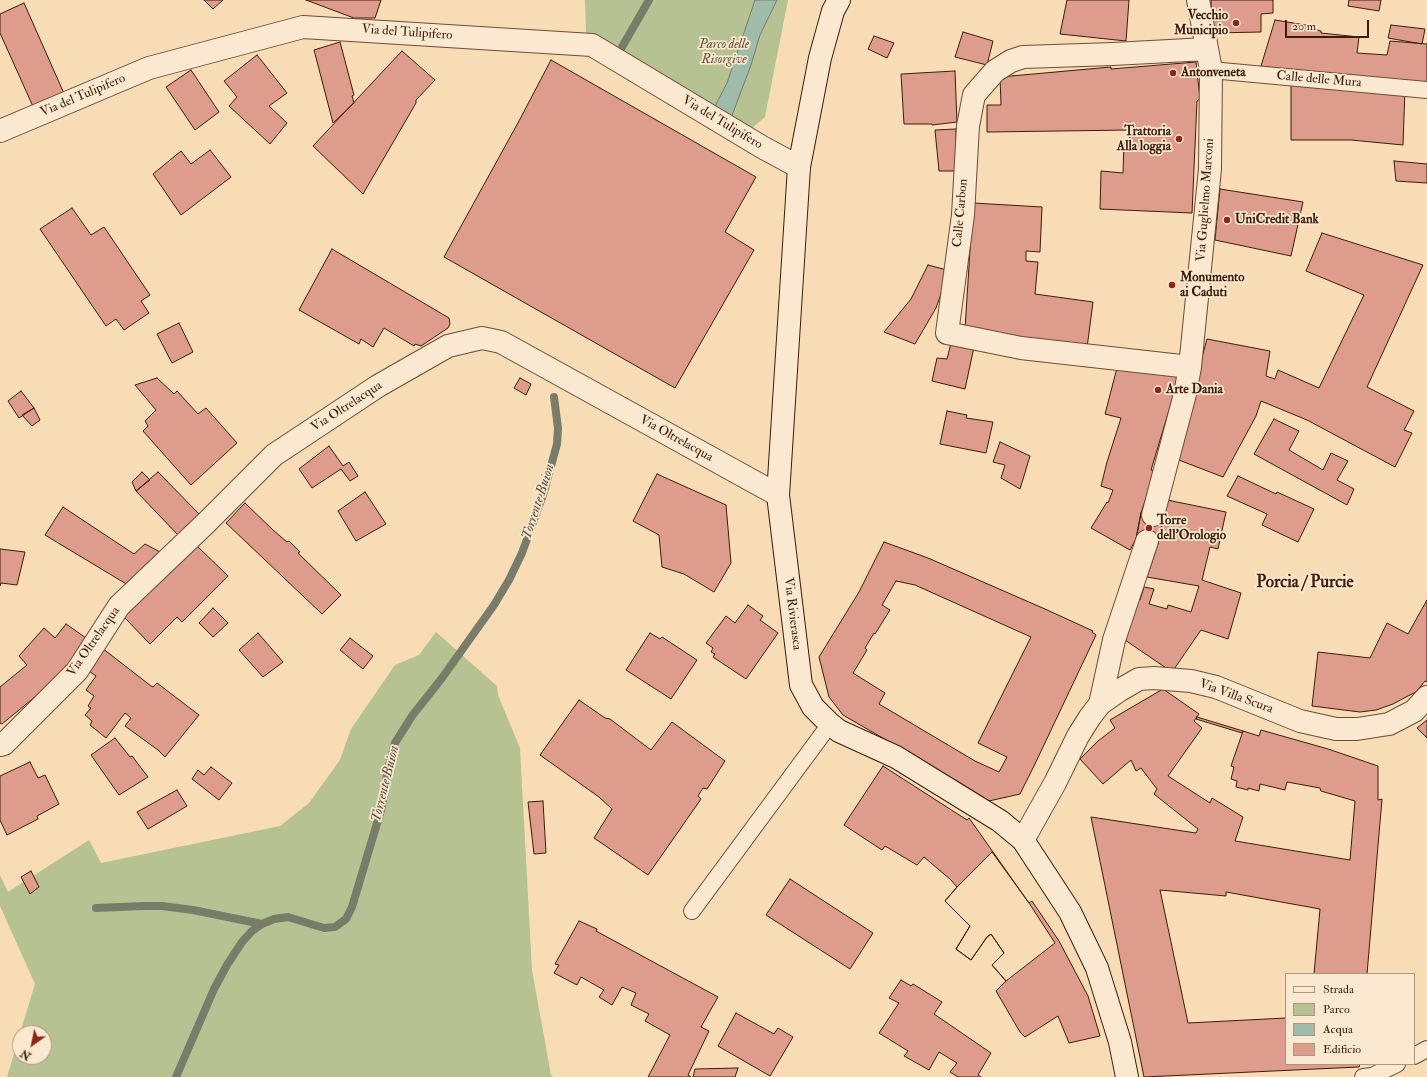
<!DOCTYPE html>
<style>
body{margin:0}
#map{position:relative;width:1427px;height:1077px;overflow:hidden;background:#f8dcb6;font-family:"IM FELL Double Pica",serif}
canvas{display:block}
.legend{position:absolute;left:1285px;top:973px;width:130px;height:92px;box-sizing:border-box;background:#fae8d0;border:1px solid #af9681;margin:0;padding:5px 7px;list-style:none;font-size:12px;color:#3e1c0a}
.legend li{display:flex;align-items:center;gap:8px;height:20px}
.legend b{width:20px;border:1px solid #af9681}
.north{position:absolute;left:12px;top:1025px;width:40px;height:40px;box-sizing:border-box;background:#fae8d0;border:1px solid #af9681;border-radius:50%;rotate:213deg;font-size:11px;font-weight:700;line-height:16px;text-align:center;color:#3e1c0a}
.north::after{content:'';display:block;margin:auto;width:14px;height:18px;background:#8f2418;clip-path:polygon(50% 0,100% 100%,50% 72%,0 100%)}
.scale{position:absolute;left:1285px;top:20px;width:84px;height:18px;box-sizing:border-box;border:2px solid #3e1c0a;border-top:0;padding-left:5px;font-size:12px;line-height:14px;white-space:nowrap;color:#3e1c0a;-webkit-text-stroke:3px #fae8d0;paint-order:stroke}
</style>
<div id="map">
<canvas width="1427" height="1077"></canvas>
<ul class="legend">
<li><b style="height:5px;background:#fae8d0"></b>Strada</li>
<li><b style="height:11px;background:#b7c293"></b>Parco</li>
<li><b style="height:11px;background:#9ebca9"></b>Acqua</li>
<li><b style="height:11px;background:#dd9c8c"></b>Edificio</li>
</ul>
<div class="north">N</div>
<div class="scale">20 m</div>
</div>
<script>
const ctx = document.querySelector('canvas').getContext('2d');
ctx.lineJoin = 'round';
function paint(path, color) { ctx.fillStyle = color; ctx.fill(path, 'evenodd'); }
const shape = rows => new Path2D(rows.map(r => 'M' + r).join(''));
function strokePath(path, color, width, dash) { ctx.strokeStyle = color; ctx.lineWidth = width; ctx.lineCap = dash ? 'butt' : 'round'; ctx.setLineDash(dash || []); ctx.stroke(path); }
function write(font, color, halo, rows, align = 'center') {
  ctx.font = font + ' "IM FELL Double Pica",serif'; ctx.lineWidth = 3.5; ctx.setLineDash([]); ctx.textBaseline = 'middle'; ctx.strokeStyle = halo; ctx.fillStyle = color; for (const [text, x, y, turn = 0] of rows) {
    ctx.save(); ctx.translate(x, y); ctx.rotate((+turn || 0) * Math.PI / 180); ctx.textAlign = isNaN(turn) ? turn : align; if (halo) ctx.strokeText(text, 0, 0); ctx.fillText(text, 0, 0); ctx.restore();
  }
}
paint(shape([
 [585,0,788,0,765,117,751,129,618,54,586,33],
 [436,632,497,686,498,695,520,748,532,970,551,1075,554,1077,7,1077,20,1034,20,1057,44,1057,44,1033,20,1033,35,984,0,906,0,875,8,892,89,840,101,863,280,826,309,803,340,760,351,729,395,665,419,655]
]), '#b7c293');
const water = shape([
 [755,0,777,0,760,35,751,65,731,118,714,108,727,83,755,0]
]);
paint(water, '#9ebca9');
strokePath(water, '#787c69', 1);
strokePath(shape([
 [618,54,649,0],
 [96,908,145,906,162,906,193,910,262,924],
 [176,1077,214,989,227,965,242,942,252,931,262,924,274,919,288,917,324,928,335,927,346,919,352,907,381,810,388,769,395,743,412,716,442,678,494,605,509,580,522,553,544,492,557,444,558,428,554,397]
]), '#787c69', 8);
const building = shape([
 [204,0,223,0,213,9,204,0],
 [306,0,381,0,375,18,354,18,306,0],
 [1067,0,1129,0,1126,41,1060,34,1067,0],
 [1211,0,1273,0,1273,13,1261,14,1261,32,1212,33,1211,0],
 [1349,0,1381,0,1379,11,1348,6,1349,0],
 [24,3,66,98,35,111,0,33,0,14,24,3],
 [1275,20,1311,26,1311,28,1321,31,1321,33,1359,37,1357,53,1387,55,1390,41,1427,44,1427,87,1316,76,1261,66,1275,20],
 [1391,25,1425,29,1422,44,1388,38,1391,25],
 [963,32,993,41,987,65,955,57,963,32],
 [874,36,894,43,887,58,868,49,874,36],
 [340,42,354,95,352,96,354,103,333,123,314,50,340,42],
 [402,51,435,80,416,100,416,103,363,194,313,146,402,51],
 [257,55,287,93,269,106,287,123,270,144,229,106,237,97,224,81,257,55],
 [551,60,756,177,725,232,754,250,675,388,444,257,519,121,551,60],
 [1196,62,1200,99,1197,101,1192,213,1100,209,1101,171,1123,173,1124,140,1130,140,1129,130,987,132,987,105,1001,105,1000,77,1111,67,1111,69,1196,62],
 [191,70,219,112,195,130,166,87,191,70],
 [955,71,957,122,932,125,932,124,904,124,901,74,955,71],
 [1291,83,1405,89,1403,145,1351,140,1291,140,1291,83],
 [956,129,957,171,939,171,935,130,956,129],
 [210,150,231,177,181,215,153,174,181,151,191,164,210,150],
 [1394,161,1427,164,1427,183,1396,181,1394,161],
 [1220,189,1303,202,1291,256,1215,240,1220,189],
 [973,203,1042,207,1040,252,1026,251,1026,261,1038,262,1035,294,1093,302,1087,348,965,329,973,203],
 [72,208,91,235,104,227,150,295,141,301,149,313,124,330,116,319,106,326,40,229,72,208],
 [1322,233,1423,265,1367,387,1414,411,1404,430,1412,433,1395,467,1307,420,1261,401,1256,416,1223,477,1171,457,1193,390,1207,339,1270,351,1266,376,1275,379,1278,370,1319,388,1364,295,1306,271,1322,233],
 [332,249,449,318,450,324,448,328,421,346,415,344,414,346,384,328,373,347,361,339,359,344,299,310,332,249],
 [928,265,947,270,946,280,936,308,915,344,884,332,911,299,928,265],
 [179,323,193,352,172,363,157,334,179,323],
 [951,343,974,347,965,389,932,381,937,358,947,359,951,343],
 [1117,368,1138,368,1179,377,1151,470,1155,471,1141,513,1136,539,1130,550,1091,528,1107,502,1108,503,1113,490,1101,486,1107,462,1121,418,1105,414,1117,368],
 [157,378,174,394,177,391,198,414,206,408,237,443,191,485,143,431,148,426,145,421,156,410,135,385,157,378],
 [520,378,531,384,526,395,514,388,520,378],
 [21,391,34,408,19,418,8,401,21,391],
 [34,408,40,420,32,426,22,415,34,408],
 [947,411,967,415,966,418,993,422,986,453,940,444,947,411],
 [1274,419,1299,431,1289,450,1323,470,1331,453,1348,461,1337,480,1354,489,1347,505,1254,454,1274,419],
 [1000,442,1030,456,1020,489,1001,478,1005,465,993,462,1000,442],
 [329,446,343,466,349,462,358,476,350,481,341,469,312,488,299,469,329,446],
 [142,472,150,480,136,491,132,482,142,472],
 [158,472,200,515,178,535,136,491,158,472],
 [657,474,726,505,731,563,714,592,684,574,662,567,659,535,633,521,657,474],
 [1238,476,1276,494,1277,492,1314,509,1298,542,1262,525,1267,514,1227,496,1238,476],
 [365,492,386,524,356,541,338,511,365,492],
 [1167,500,1226,512,1218,549,1210,547,1202,580,1241,593,1228,639,1201,630,1172,672,1125,640,1138,599,1140,600,1144,587,1154,589,1149,604,1167,609,1168,605,1191,612,1199,586,1147,577,1158,544,1167,500],
 [245,503,273,530,287,542,289,541,300,552,298,553,341,595,322,614,226,523,245,503],
 [63,507,134,554,145,544,160,552,128,585,45,535,63,507],
 [1141,513,1163,518,1158,544,1136,539,1141,513],
 [884,542,928,558,1045,609,1093,631,1092,632,1096,635,1034,766,1020,794,989,801,962,784,843,715,829,697,819,657,859,592,884,542],
 [896,581,915,585,1031,637,978,743,1007,757,999,772,975,761,879,704,885,693,853,673,867,650,865,648,874,633,875,634,890,610,882,605,896,581],
 [195,544,228,576,182,622,177,617,150,644,124,617,195,544],
 [0,549,25,552,17,585,1,583,0,586,0,549],
 [1427,600,1427,682,1425,681,1416,692,1406,697,1393,704,1376,710,1360,712,1312,706,1318,652,1370,658,1387,623,1408,634,1427,600],
 [748,605,763,616,760,620,778,633,746,679,713,657,715,654,711,652,713,648,706,643,726,616,735,623,748,605],
 [213,608,228,623,213,637,199,623,213,608],
 [66,624,86,638,81,650,59,677,2,724,0,723,0,687,27,665,19,656,44,628,55,638,66,624],
 [258,633,283,662,263,677,239,650,258,633],
 [650,633,660,639,662,637,697,660,671,699,626,670,650,633],
 [350,638,373,656,363,669,340,650,350,638],
 [102,648,151,686,153,687,157,683,199,715,165,757,158,750,125,726,131,718,125,713,106,738,90,725,92,721,85,715,91,708,88,706,94,696,86,690,96,676,86,669,102,648],
 [1163,689,1199,714,1194,721,1202,728,1168,776,1210,803,1212,798,1243,817,1235,841,1350,860,1355,801,1321,791,1320,788,1287,782,1285,790,1260,784,1259,791,1248,788,1248,790,1236,787,1237,781,1231,779,1234,767,1231,766,1243,731,1259,736,1261,730,1328,749,1378,766,1378,800,1382,799,1367,974,1314,974,1320,909,1226,892,1226,896,1160,890,1188,1023,1286,1018,1286,1064,1360,1064,1359,1067,1144,1077,1091,817,1196,833,1198,829,1154,794,1157,789,1141,768,1136,771,1131,760,1103,784,1080,759,1098,741,1115,728,1110,720,1163,689],
 [579,700,605,718,610,719,651,750,672,722,725,761,707,789,703,788,698,796,701,799,648,875,594,838,612,809,599,797,540,755,579,700],
 [1197,717,1243,731,1242,733,1196,719,1197,717],
 [1427,720,1427,738,1417,728,1427,720],
 [115,738,130,757,132,756,148,777,119,795,91,755,115,738],
 [30,762,38,778,45,775,59,804,37,816,38,819,7,835,0,820,0,776,30,762],
 [883,766,967,820,969,818,1029,903,1032,901,1059,941,1088,996,1100,1036,1069,1043,1058,1016,1025,1037,1020,1032,996,991,1006,981,992,965,1004,953,991,934,987,937,971,960,956,949,970,926,945,901,957,887,951,880,924,857,917,865,885,846,882,850,844,825,883,766],
 [211,767,232,783,219,800,192,779,198,770,204,775,211,767],
 [177,790,187,806,148,829,137,812,177,790],
 [543,801,546,853,534,854,528,802,543,801],
 [992,852,1029,903,1055,943,1006,981,992,965,1004,953,991,934,987,937,971,960,956,949,970,926,945,901,957,887,992,852],
 [31,871,39,887,30,894,21,877,31,871],
 [790,879,873,933,850,969,766,915,790,879],
 [579,921,597,929,596,931,718,997,701,1027,709,1031,688,1075,691,1077,648,1077,670,1035,645,1021,649,1014,631,1005,636,993,622,987,612,1005,599,997,604,990,581,977,577,985,554,973,559,965,555,964,579,921],
 [901,980,911,986,913,984,942,1002,934,1014,991,1053,978,1075,981,1077,958,1077,950,1072,957,1063,939,1052,929,1070,904,1056,908,1051,879,1033,899,1003,889,998,901,980],
 [736,1013,774,1034,778,1028,793,1037,770,1076,718,1046,736,1013],
 [738,1068,735,1077,693,1077,695,1069,738,1068]
]);
paint(building, '#dd9c8c');
strokePath(building, '#3e1c0a', 1);
const lane = shape([
 [1211,70,1427,90],
 [692,911,830,724],
 [1414,1056,1427,1049],
 [1363,1077,1372,1076,1397,1064]
]);
const street = shape([
 [0,131,149,68,303,27,592,45,762,147,799,167],
 [1190,367,1021,348,947,333,963,215,968,126,974,95,995,71,1011,61,1023,57,1113,54,1207,49],
 [1153,515,1185,394,1190,367,1210,169,1211,70,1198,0],
 [1100,704,1114,640,1147,541],
 [0,745,4,744,77,671,119,606,206,523,274,455,378,386,448,346,482,338,501,342,778,495],
 [1023,840,1055,783,1078,736,1090,717,1100,704,1120,690,1139,679,1154,678,1191,681,1216,687,1300,721,1336,729,1357,729,1389,724,1414,711,1427,697]
]);
const secondary = shape([
 [839,0,833,11,820,58,799,167,778,495,801,685,813,707,830,724,839,731,896,757,1000,821,1023,840,1070,912,1097,968,1120,1042,1127,1077]
]);
strokePath(lane, '#6c4c35', 18);
strokePath(street, '#6c4c35', 24);
strokePath(secondary, '#3e1c0a', 24);
strokePath(lane, '#fae8d0', 16);
strokePath(street, '#fae8d0', 22);
strokePath(secondary, '#fae8d0', 22);
for (const [x, y, r, color] of [
 [1236,23,4,"#8f2418"],
 [1173,73,4,"#8f2418"],
 [1179,139,4,"#8f2418"],
 [1227,220,4,"#8f2418"],
 [1172,285,4,"#8f2418"],
 [1158,390,4,"#8f2418"],
 [1149,528,4,"#8f2418"]
]) { const dot = new Path2D(); dot.arc(x, y, r, 0, 2 * Math.PI); ctx.fillStyle = color; ctx.fill(dot); strokePath(dot, '#fae8d0', 1.5); }
write('bold 13px', '#3e1c0a', '#fae8d0', [
 ["Vecchio",1228,16,"right"],
 ["Municipio",1228,31,"right"],
 ["Antonveneta",1181,73],
 ["Trattoria",1171,132,"right"],
 ["Alla loggia",1171,147,"right"],
 ["UniCredit Bank",1235,220],
 ["Monumento",1180,278],
 ["ai Caduti",1180,293],
 ["Arte Dania",1166,390],
 ["Torre",1157,521],
 ["dell'Orologio",1157,536]
], 'left');
write('13px', '#3e1c0a', '#fae8d0', [
 ["Via del Tulipifero",407,33,4],
 ["Calle delle Mura",1319,80,5],
 ["Via del Tulipifero",83,96,-23],
 ["Via del Tulipifero",722,123,31],
 ["Via Guglielmo Marconi",1206,200,-86],
 ["Calle Carbon",961,213,-85],
 ["Via Oltrelacqua",347,407,-33],
 ["Via Oltrelacqua",676,439,29],
 ["Via Rivierasca",792,614,83],
 ["Via Oltrelacqua",94,642,-55],
 ["Via Villa Scura",1236,697,20]
]);
write('italic 13px', '#624e33', '#fae8d0', [
 ["Parco delle",724,45],
 ["Risorgive",724,60]
]);
write('italic 14px', '#5b4c3a', '#fae8d0', [
 ["Torrente Buion",539,502,-72],
 ["Torrente Buion",386,784,-76]
]);
write('bold 17px', '#3e1c0a', '#fae8d0', [
 ["Porcia / Purcie",1305,583]
]);
</script>
